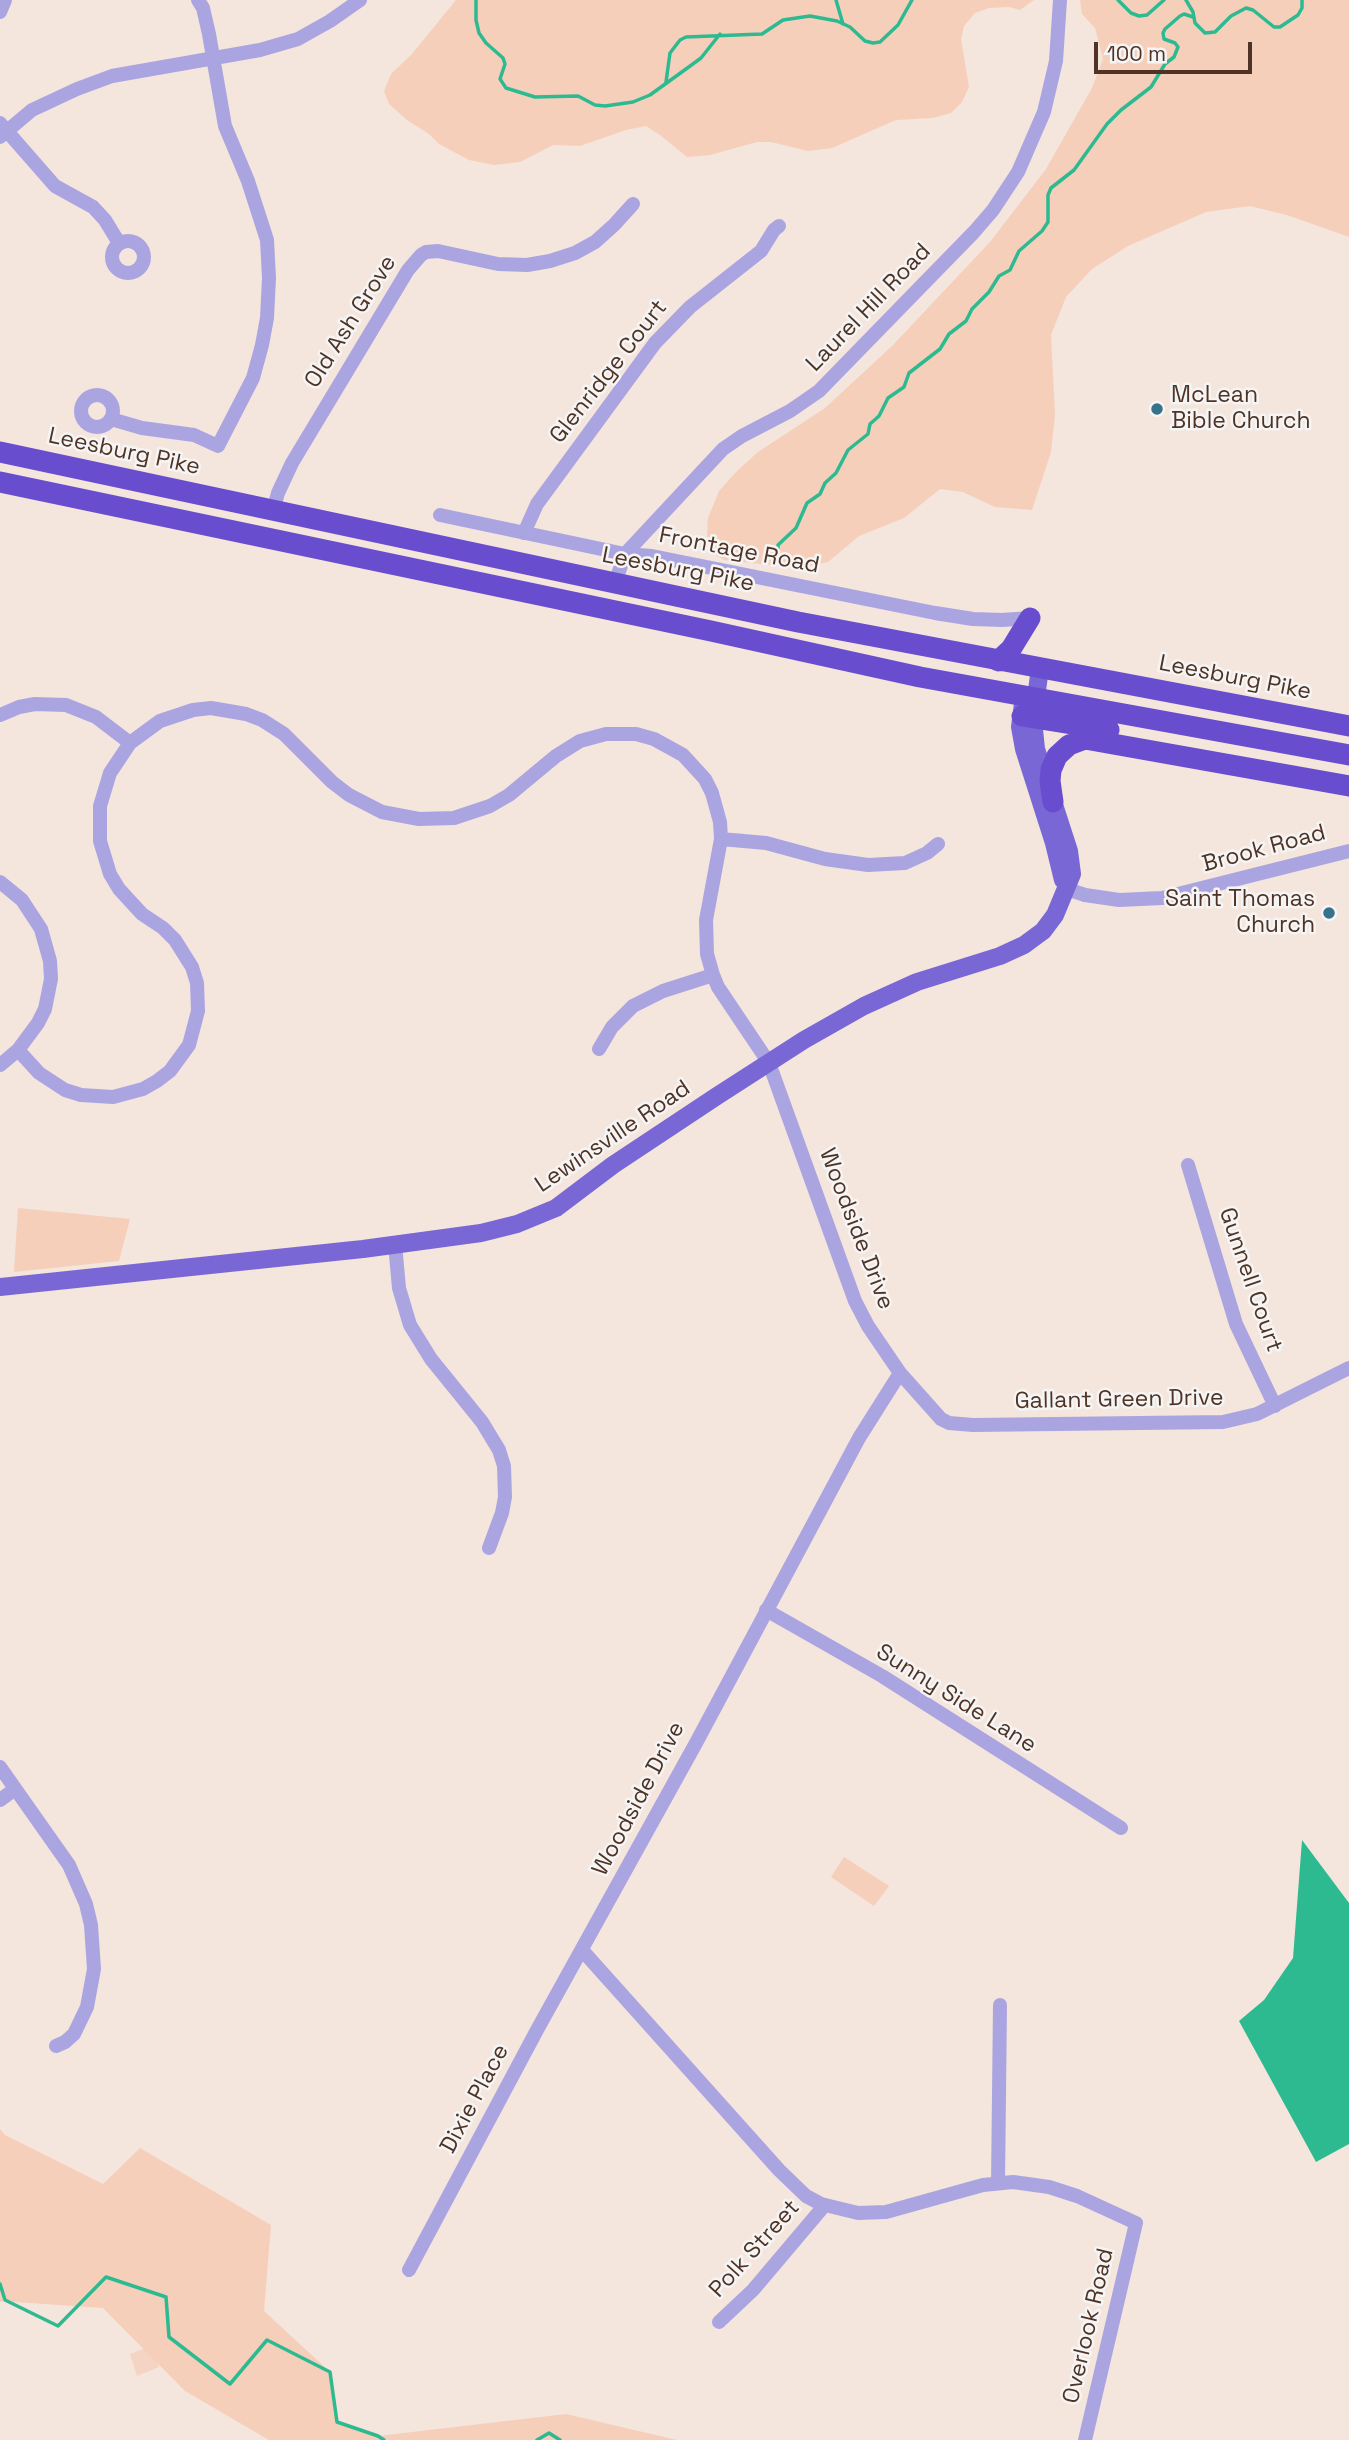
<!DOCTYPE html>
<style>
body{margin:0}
#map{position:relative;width:1349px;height:2440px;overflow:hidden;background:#f4e5dd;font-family:"Space Grotesk",sans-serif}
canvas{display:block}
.scale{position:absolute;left:1094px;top:42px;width:158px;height:32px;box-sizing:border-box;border:4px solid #503324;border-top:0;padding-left:9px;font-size:21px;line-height:24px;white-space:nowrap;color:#503324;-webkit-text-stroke:5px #f5f5f5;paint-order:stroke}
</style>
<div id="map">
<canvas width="1349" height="2440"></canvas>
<div class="scale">100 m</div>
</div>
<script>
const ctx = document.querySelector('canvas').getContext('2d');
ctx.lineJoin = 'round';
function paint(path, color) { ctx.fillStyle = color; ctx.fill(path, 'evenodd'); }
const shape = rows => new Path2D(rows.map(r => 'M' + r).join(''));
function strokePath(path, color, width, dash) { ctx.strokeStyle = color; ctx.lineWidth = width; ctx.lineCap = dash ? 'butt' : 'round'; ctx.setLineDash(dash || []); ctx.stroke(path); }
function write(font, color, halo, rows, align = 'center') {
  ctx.font = font + ' "Space Grotesk",sans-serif'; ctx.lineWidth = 5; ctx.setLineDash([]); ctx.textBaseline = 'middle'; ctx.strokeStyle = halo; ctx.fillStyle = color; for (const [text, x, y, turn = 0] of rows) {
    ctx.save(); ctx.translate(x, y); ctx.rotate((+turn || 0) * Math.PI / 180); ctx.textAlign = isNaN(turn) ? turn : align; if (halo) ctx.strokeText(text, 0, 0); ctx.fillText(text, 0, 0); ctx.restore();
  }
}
paint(shape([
 [151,2346,159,2367,137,2376,130,2354]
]), '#f5d4c3');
paint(shape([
 [456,0,1034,0,1020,10,1009,7,989,8,975,13,964,26,961,39,969,87,962,102,951,113,933,118,896,120,832,148,808,151,771,142,757,142,710,155,687,157,660,135,646,126,626,130,580,146,553,145,520,162,494,165,469,160,439,144,429,134,407,120,389,104,384,91,391,74,412,54],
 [1080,0,1349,0,1349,237,1287,215,1250,206,1206,212,1128,246,1092,269,1066,297,1051,335,1055,415,1051,452,1032,510,995,507,963,492,940,489,904,518,859,536,828,562,799,568,724,560,712,553,707,536,708,518,719,491,737,471,758,452,825,408,893,345,990,242,1046,169,1092,88,1103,59,1095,28,1082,14],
 [18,1208,130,1219,119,1261,14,1272],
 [844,1857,889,1886,874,1906,831,1877],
 [0,2129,5,2135,103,2184,140,2148,271,2225,264,2311,330,2372,338,2422,378,2436,566,2414,677,2440,269,2440,185,2391,103,2308,0,2301]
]), '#f6cfbb');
paint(shape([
 [1302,1840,1349,1903,1349,2144,1316,2162,1239,2021,1264,2000,1293,1958]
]), '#2eba90');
strokePath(shape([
 [476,0,476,20,479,33,486,43,503,58,505,64,500,79,506,88,535,97,578,96,595,105,605,106,633,102,650,95,686,69,701,58,720,34],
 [836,0,843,24],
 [1118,0,1131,13,1139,16,1147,15,1164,0],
 [1186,0,1193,12,1195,23,1205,33,1215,32,1231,16,1246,8,1253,10,1274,27,1280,27,1298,15,1302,8,1302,0],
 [666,82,670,53,680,40,686,37,762,34,783,20,810,16,837,21,850,27,865,41,873,43,880,42,898,25,912,0],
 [778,554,778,545,796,528,807,503,820,494,825,483,836,473,848,450,868,434,870,424,879,416,888,398,904,387,909,373,940,349,949,334,966,321,972,309,989,292,999,276,1010,270,1019,251,1042,231,1048,222,1048,195,1051,188,1074,170,1107,124,1121,110,1151,87,1165,64,1174,57,1178,47,1175,43,1164,39,1163,33,1165,29,1180,16,1184,14,1193,17],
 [0,2284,5,2300,58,2326,106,2277,166,2297,169,2337,230,2384,267,2340,330,2372,337,2422,378,2436,384,2440],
 [537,2440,549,2433,560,2440]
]), '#2eba90', 3.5);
strokePath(shape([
 [0,12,5,0],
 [0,123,55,186,93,207,105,220,119,243],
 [0,137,32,110,77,89,112,76,260,50,298,39,330,21,360,0],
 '112 257a16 16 0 1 1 32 0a16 16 0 1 1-32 0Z',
 '81 411a16 16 0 1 1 32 0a16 16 0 1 1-32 0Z',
 [111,419,142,428,194,435,218,446,253,378,262,345,267,318,269,278,267,240,248,181,225,126,209,34,203,8,198,0],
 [273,511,278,493,292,463,408,270,421,255,426,252,438,251,498,264,527,265,550,261,575,253,595,242,614,225,633,204],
 [440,515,625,554,652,556,935,613,973,619,1002,620,1030,618],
 [524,533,537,504,655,343,690,307,761,251,774,230,779,226],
 [615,583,625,554,723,449,742,436,790,411,819,391,974,232,993,210,1018,172,1044,112,1056,61,1060,0],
 [0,715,19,707,35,704,66,705,96,717,130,743],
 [721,839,766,843,825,859,868,865,905,863,927,853,938,844],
 [0,882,22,900,41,929,50,961,51,979,45,1009,38,1023,18,1050,0,1065],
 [1067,889,1085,895,1119,900,1162,898,1349,851],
 [599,1049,612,1027,633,1006,663,991,713,975],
 [18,1050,39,1073,65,1090,81,1095,113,1097,143,1089,157,1081,170,1071,189,1045,198,1011,197,983,192,967,175,940,163,928,142,914,119,889,110,874,100,841,100,806,110,773,130,743,160,721,193,710,211,708,246,714,262,720,284,734,332,782,349,795,382,812,419,819,454,818,490,806,509,795,556,756,580,741,606,734,636,734,654,739,683,755,705,779,712,793,720,822,721,839,706,920,707,954,713,975,718,987,769,1063,855,1301,868,1326,900,1373,941,1419,949,1423,973,1425,1223,1422,1257,1414,1349,1368],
 [1188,1165,1236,1324,1275,1406],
 [395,1244,399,1288,410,1325,431,1359,482,1422,499,1450,504,1466,505,1497,502,1513,489,1548],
 [766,1610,882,1676,1121,1828],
 [0,1767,69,1865,86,1904,91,1925,94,1969,87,2007,74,2034,65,2042,56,2046],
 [0,1800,15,1789],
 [582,1950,779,2170,806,2196,821,2204,858,2213,886,2212,983,2185,1013,2182,1049,2187,1077,2196,1136,2223,1085,2440],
 [998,2183,1000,2005],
 [409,2270,537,2030,696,1743,859,1438,900,1373],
 [719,2322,753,2290,824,2206]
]), '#aaa5e1', 14);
strokePath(shape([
 [1023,704,1020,727,1024,749,1054,843,1063,880],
 [0,1287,363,1249,481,1233,517,1224,556,1208,613,1165,717,1096,804,1040,864,1006,917,982,1000,956,1024,945,1043,931,1055,915,1072,874,1069,851,1036,749,1033,720,1040,668]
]), '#7967d5', 18);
strokePath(shape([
 [0,452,798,622,1349,726],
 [0,482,711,631,920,677,1349,755],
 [998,661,1011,649,1030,618],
 [1022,716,1109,730],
 [1053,802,1050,781,1051,770,1057,756,1069,745,1085,739,1349,786]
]), '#694dcf', 21);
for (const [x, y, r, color] of [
 [1157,409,7,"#37728a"],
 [1329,913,7,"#37728a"]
]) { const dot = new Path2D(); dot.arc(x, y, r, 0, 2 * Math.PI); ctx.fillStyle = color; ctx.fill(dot); strokePath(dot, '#f5f5f5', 2.5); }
write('23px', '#503324', '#f5f5f5', [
 ["Laurel Hill Road",869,308,-46],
 ["Old Ash Grove",351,322,-58],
 ["Glenridge Court",609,372,-52],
 ["Leesburg Pike",124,452,12],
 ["Frontage Road",739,551,11],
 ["Leesburg Pike",678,570,11],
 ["Leesburg Pike",1235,678,11],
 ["Brook Road",1264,849,-15],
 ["Lewinsville Road",613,1137,-34],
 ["Woodside Drive",856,1229,69],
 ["Gunnell Court",1250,1280,71],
 ["Gallant Green Drive",1119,1400,-1],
 ["Sunny Side Lane",956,1699,32],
 ["Woodside Drive",639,1799,-62],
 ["Dixie Place",475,2099,-62],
 ["Polk Street",755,2249,-48],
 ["Overlook Road",1089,2326,-77]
]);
write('23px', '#503324', '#f5f5f5', [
 ["McLean",1171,396],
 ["Bible Church",1171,422],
 ["Saint Thomas",1315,900,"right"],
 ["Church",1315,926,"right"]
], 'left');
</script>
